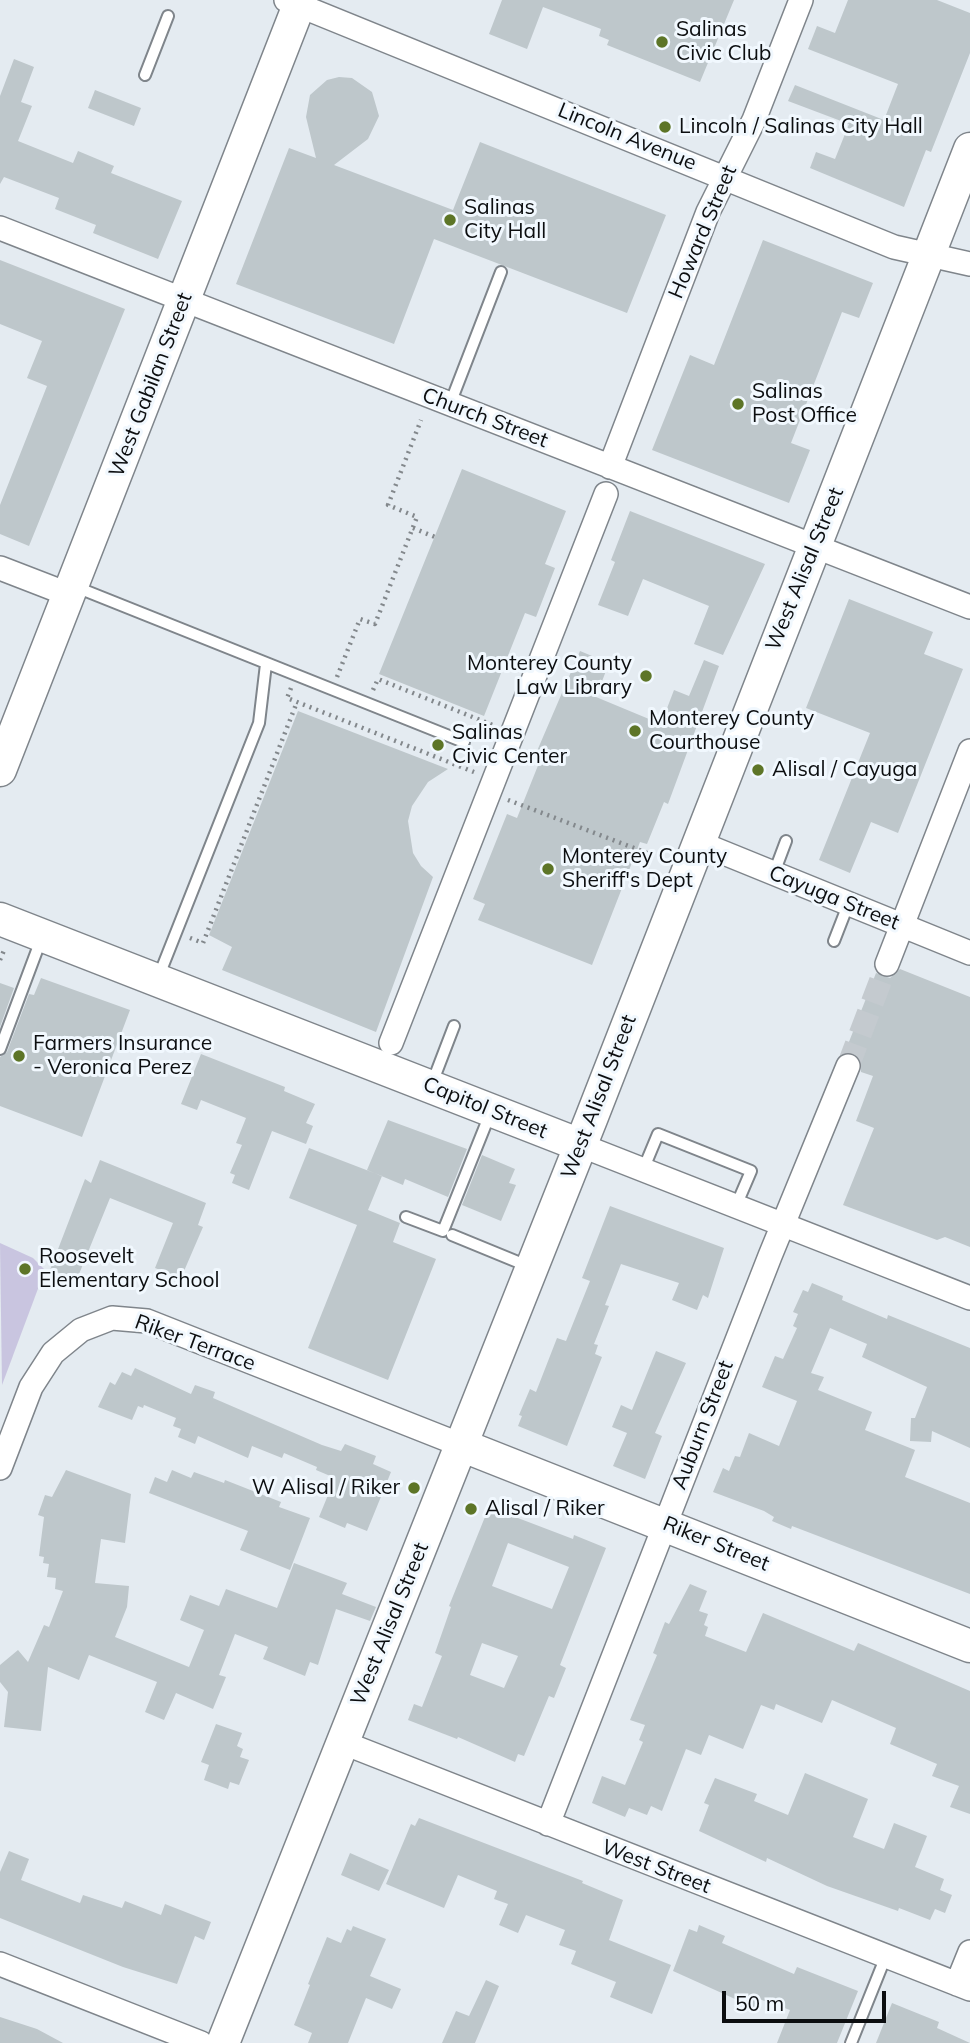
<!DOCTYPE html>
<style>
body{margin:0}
#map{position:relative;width:970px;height:2043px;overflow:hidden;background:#e4ebf1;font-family:Mulish,sans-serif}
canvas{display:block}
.scale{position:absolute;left:722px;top:1991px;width:164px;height:32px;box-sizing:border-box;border:4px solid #0c0e10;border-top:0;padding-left:9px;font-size:21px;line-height:24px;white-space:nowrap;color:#0c0e10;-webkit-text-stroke:5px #f1f8fe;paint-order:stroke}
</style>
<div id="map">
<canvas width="970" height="2043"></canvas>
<div class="scale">50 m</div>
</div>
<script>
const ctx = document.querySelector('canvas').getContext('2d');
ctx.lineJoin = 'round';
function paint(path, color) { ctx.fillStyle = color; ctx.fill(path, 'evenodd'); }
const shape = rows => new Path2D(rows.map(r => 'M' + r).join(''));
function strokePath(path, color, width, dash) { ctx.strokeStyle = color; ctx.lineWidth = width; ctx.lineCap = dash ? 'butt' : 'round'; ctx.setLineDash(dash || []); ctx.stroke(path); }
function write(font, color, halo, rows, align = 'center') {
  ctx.font = font + ' Mulish,sans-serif'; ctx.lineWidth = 6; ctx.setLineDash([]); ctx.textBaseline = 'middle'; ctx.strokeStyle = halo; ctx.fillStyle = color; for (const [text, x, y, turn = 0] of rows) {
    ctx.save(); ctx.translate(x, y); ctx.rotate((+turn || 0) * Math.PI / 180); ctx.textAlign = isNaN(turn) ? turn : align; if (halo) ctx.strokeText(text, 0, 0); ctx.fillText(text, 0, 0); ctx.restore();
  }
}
paint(shape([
 [0,1243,33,1258,45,1270,2,1385]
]), '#c9c5e0');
paint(shape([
 [502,0,734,0,700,82,607,45,609,40,599,36,601,29,543,7,527,49,489,34],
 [848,0,937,0,970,13,970,53,931,152,926,150,904,207,810,168,816,152,835,159,849,124,788,101,795,85,884,120,898,84,808,49,817,26,835,33],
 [14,59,34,67,21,102,32,106,18,141,73,163,78,151,114,166,111,173,182,201,158,259,93,233,96,225,55,209,59,198,4,177,0,184,0,96],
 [339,77,352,78,372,92,379,116,368,139,334,165,453,210,480,142,666,215,627,313,434,239,394,344,236,284,289,148,316,158,306,117,310,95,327,80],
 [95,90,141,108,134,126,88,108],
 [763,240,873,283,859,318,842,312,791,443,810,450,789,503,652,450,690,355,714,365],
 [0,260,125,309,29,546,0,534,0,505,47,386,27,378,42,341,0,324],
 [462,469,566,511,545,564,555,568,536,617,525,613,484,716,379,674],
 [630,511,765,564,723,655,694,644,709,606,643,579,628,616,598,605,615,562,611,560],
 [849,599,933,632,924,654,963,669,898,833,871,822,850,873,819,860,870,733,806,708],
 [580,651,609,663,596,697,661,724,674,690,689,696,704,660,719,666,668,804,664,802,647,844,640,842,592,965,478,920,485,904,473,899,507,814,517,818,543,753,537,751],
 [298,711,448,769,428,782,412,806,408,821,413,853,421,866,433,877,376,1032,222,970,232,947,209,935],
 [900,969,970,997,970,1247,945,1237,937,1240,843,1205,874,1128,856,1121,873,1076,861,1072,859,1057,845,1052,876,973,890,978],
 [41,978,130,1010,82,1137,0,1106,0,1057,7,1052,29,994,34,995],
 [0,983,14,988,0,1027],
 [201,1054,285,1087,284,1091,315,1104,306,1123,313,1126,306,1144,272,1131,249,1190,232,1183,235,1175,230,1173,242,1145,236,1143,246,1118,201,1100,197,1110,181,1104],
 [388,1120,467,1149,448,1197,405,1179,403,1185,367,1170],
 [309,1148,382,1176,368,1210,400,1223,393,1242,436,1259,388,1380,308,1348,357,1225,289,1198],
 [482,1155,515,1169,509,1183,516,1185,501,1221,462,1205],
 [100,1160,206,1203,198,1225,203,1227,181,1278,155,1268,173,1223,110,1198,77,1279,50,1270,85,1179,91,1183],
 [610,1206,724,1248,708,1298,703,1295,697,1310,672,1300,679,1283,621,1264,605,1305,609,1306,594,1344,598,1345,595,1354,602,1357,567,1446,518,1426,522,1416,519,1415,530,1389,536,1392,557,1338,566,1341,590,1281,582,1278],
 [812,1283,843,1296,842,1300,887,1319,888,1315,970,1348,970,1448,932,1431,931,1442,910,1441,911,1418,915,1418,927,1387,862,1357,867,1344,830,1328,811,1373,824,1377,818,1390,872,1412,865,1430,915,1450,905,1477,970,1503,970,1594,792,1526,791,1529,772,1521,774,1517,764,1511,713,1492,723,1468,729,1471,735,1456,740,1457,749,1433,779,1446,797,1401,762,1387,775,1356,783,1359,797,1328,793,1326,798,1314,793,1312,803,1290,808,1292],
 [656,1351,686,1363,655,1433,662,1436,645,1479,613,1466,627,1433,612,1427,621,1405,632,1410],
 [135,1368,191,1394,195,1385,215,1392,213,1398,322,1445,341,1451,345,1444,376,1456,373,1464,391,1472,367,1531,347,1523,345,1528,319,1517,335,1478,316,1470,317,1467,284,1453,282,1458,252,1446,248,1458,198,1436,195,1444,178,1437,181,1429,173,1426,176,1418,144,1405,143,1408,138,1406,132,1420,98,1407,110,1382,115,1385,122,1372,131,1376],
 [66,1470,131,1494,125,1543,101,1539,95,1583,129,1586,127,1607,115,1637,189,1667,204,1630,180,1620,190,1595,219,1606,226,1589,277,1608,294,1563,347,1583,342,1594,376,1607,370,1621,336,1609,318,1665,310,1662,305,1676,263,1659,268,1647,235,1634,219,1675,226,1677,213,1709,176,1693,164,1720,145,1712,157,1682,89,1655,79,1680,48,1667,41,1731,4,1727,8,1692,0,1682,0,1665,18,1650,28,1662,44,1625,49,1627,63,1591,55,1589,56,1578,47,1577,49,1564,43,1563,44,1557,39,1556,44,1517,38,1515,45,1495,52,1497],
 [172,1470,191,1478,194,1472,224,1483,225,1480,281,1502,279,1507,310,1518,290,1570,240,1550,248,1531,149,1493,155,1477,167,1482],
 [489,1507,573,1539,574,1535,606,1548,560,1665,566,1668,554,1698,549,1696,524,1756,518,1754,515,1762,458,1737,457,1739,408,1720,414,1704,422,1707,442,1656,435,1653,451,1607,449,1606],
 [508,1543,569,1567,552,1609,492,1586],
 [482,1643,518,1656,504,1688,470,1675],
 [690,1584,707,1591,699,1611,708,1614,704,1625,708,1627,705,1636,746,1652,763,1613,854,1651,858,1643,970,1691,970,1814,950,1807,959,1786,932,1776,937,1764,890,1744,896,1728,832,1700,822,1723,776,1704,774,1710,761,1705,743,1749,709,1735,701,1755,686,1749,662,1811,651,1806,647,1815,629,1808,625,1817,592,1803,602,1776,625,1785,643,1742,639,1740,645,1725,630,1720,657,1655,653,1653,665,1622,669,1624],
 [216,1724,242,1733,237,1746,243,1749,240,1757,249,1760,239,1785,230,1782,228,1789,204,1780,209,1765,201,1762],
 [805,1773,868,1799,853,1837,884,1849,894,1823,927,1836,915,1867,944,1879,940,1890,952,1895,945,1913,935,1909,930,1920,899,1908,898,1911,827,1886,767,1858,766,1862,699,1831,709,1805,704,1803,715,1778,757,1794,754,1801,788,1815],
 [419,1818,583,1881,582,1883,623,1900,609,1940,671,1965,652,2014,610,1997,616,1982,571,1964,576,1951,559,1945,565,1930,526,1915,518,1933,499,1925,508,1904,494,1899,497,1891,458,1875,444,1908,386,1884,411,1824,415,1826],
 [9,1851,29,1859,21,1880,80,1903,83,1895,122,1908,125,1901,161,1915,165,1904,211,1922,204,1940,195,1936,177,1984,123,1967,0,1918,0,1872],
 [350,1853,389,1870,379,1891,341,1875],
 [699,1925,725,1936,722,1943,794,1974,797,1967,858,1991,837,2043,777,2043,790,2010,759,1999,755,2008,673,1971,689,1929,697,1932],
 [353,1926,386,1939,370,1976,401,1989,392,2009,366,1998,348,2043,308,2043,312,2033,294,2025,310,1985,308,1984,327,1937,341,1943,347,1929,351,1931],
 [486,1980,499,1986,475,2043,442,2043,456,2011,469,2016],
 [892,2003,939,2022,937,2028,970,2043,876,2043],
 [0,2017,37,2029,63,2043,0,2043]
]), '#bec7cb');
strokePath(shape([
 [848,1066,887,964]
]), '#c4cacf', 23, [23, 11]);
const lane = shape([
 [145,75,168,16],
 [450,404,501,272],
 [76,587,464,742],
 [774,873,786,841],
 [834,941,848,905],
 [158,978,259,723,266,664],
 [0,1049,42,937],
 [431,1086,454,1026],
 [643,1170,658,1134,751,1171,736,1206],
 [406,1217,443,1231,490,1114],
 [452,1235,530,1267],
 [851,2043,886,1956]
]);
const street = shape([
 [286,0,894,247,970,264],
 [0,228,970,607],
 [610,467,708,212,754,120,801,0],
 [0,568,70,595],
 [697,842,970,953],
 [887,964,970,751],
 [391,1043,606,494],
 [580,1145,970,1298],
 [0,1468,31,1387,53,1353,81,1330,112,1318,147,1321,461,1445],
 [344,1743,970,1989],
 [548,1824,770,1256,848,1066],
 [0,1964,201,2043],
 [957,1984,970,1952]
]);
const secondary = shape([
 [0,770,301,0],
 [0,919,580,1145],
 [461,1445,970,1646],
 [223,2043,591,1119,970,149]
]);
strokePath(lane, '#7f858b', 14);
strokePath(street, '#7f858b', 26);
strokePath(secondary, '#7f858b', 35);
strokePath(shape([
 [413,528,435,537],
 [337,677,360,619,375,624,417,517,388,505,421,420],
 [291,688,287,698,474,772],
 [373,690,378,679,495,726],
 [508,800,655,856],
 [190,938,203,943,297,702],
 [0,960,5,948]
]), '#83888c', 4.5, [2, 5]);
strokePath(lane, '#fff', 10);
strokePath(street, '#fff', 23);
strokePath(secondary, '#fff', 32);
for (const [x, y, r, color] of [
 [662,42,7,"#5d7527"],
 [665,127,7,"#5d7527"],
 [450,220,7,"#5d7527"],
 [738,404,7,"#5d7527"],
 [646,676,7,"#5d7527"],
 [635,731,7,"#5d7527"],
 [438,745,7,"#5d7527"],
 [758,770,7,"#5d7527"],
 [548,869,7,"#5d7527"],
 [19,1056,7,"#5d7527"],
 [25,1269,7,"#5d7527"],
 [414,1488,7,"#5d7527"],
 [471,1509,7,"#5d7527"]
]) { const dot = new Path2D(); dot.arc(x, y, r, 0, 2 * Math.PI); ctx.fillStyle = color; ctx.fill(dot); strokePath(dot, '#f1f8fe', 2.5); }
write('21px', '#0c0e10', '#f1f8fe', [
 ["Salinas",676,30],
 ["Civic Club",676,54],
 ["Lincoln / Salinas City Hall",679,127],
 ["Salinas",464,208],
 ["City Hall",464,232],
 ["Salinas",752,392],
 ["Post Office",752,416],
 ["Monterey County",632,664,"right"],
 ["Law Library",632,688,"right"],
 ["Monterey County",649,719],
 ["Courthouse",649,743],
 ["Salinas",452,733],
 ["Civic Center",452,757],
 ["Alisal / Cayuga",772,770],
 ["Monterey County",562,857],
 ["Sheriff's Dept",562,881],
 ["Farmers Insurance",33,1044],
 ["- Veronica Perez",33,1068],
 ["Roosevelt",39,1257],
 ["Elementary School",39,1281],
 ["W Alisal / Riker",400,1488,"right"],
 ["Alisal / Riker",485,1509]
], 'left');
write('21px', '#0c0e10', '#f1f8fe', [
 ["Lincoln Avenue",627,137,22],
 ["Howard Street",703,232,-67],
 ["West Gabilan Street",151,385,-69],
 ["Church Street",485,418,21],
 ["West Alisal Street",805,569,-68],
 ["Cayuga Street",834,898,22],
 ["West Alisal Street",599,1097,-69],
 ["Capitol Street",485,1108,22],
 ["Riker Terrace",195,1343,20],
 ["Auburn Street",703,1425,-69],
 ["Riker Street",716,1544,22],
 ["West Alisal Street",390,1624,-68],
 ["West Street",656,1867,21]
]);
</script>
